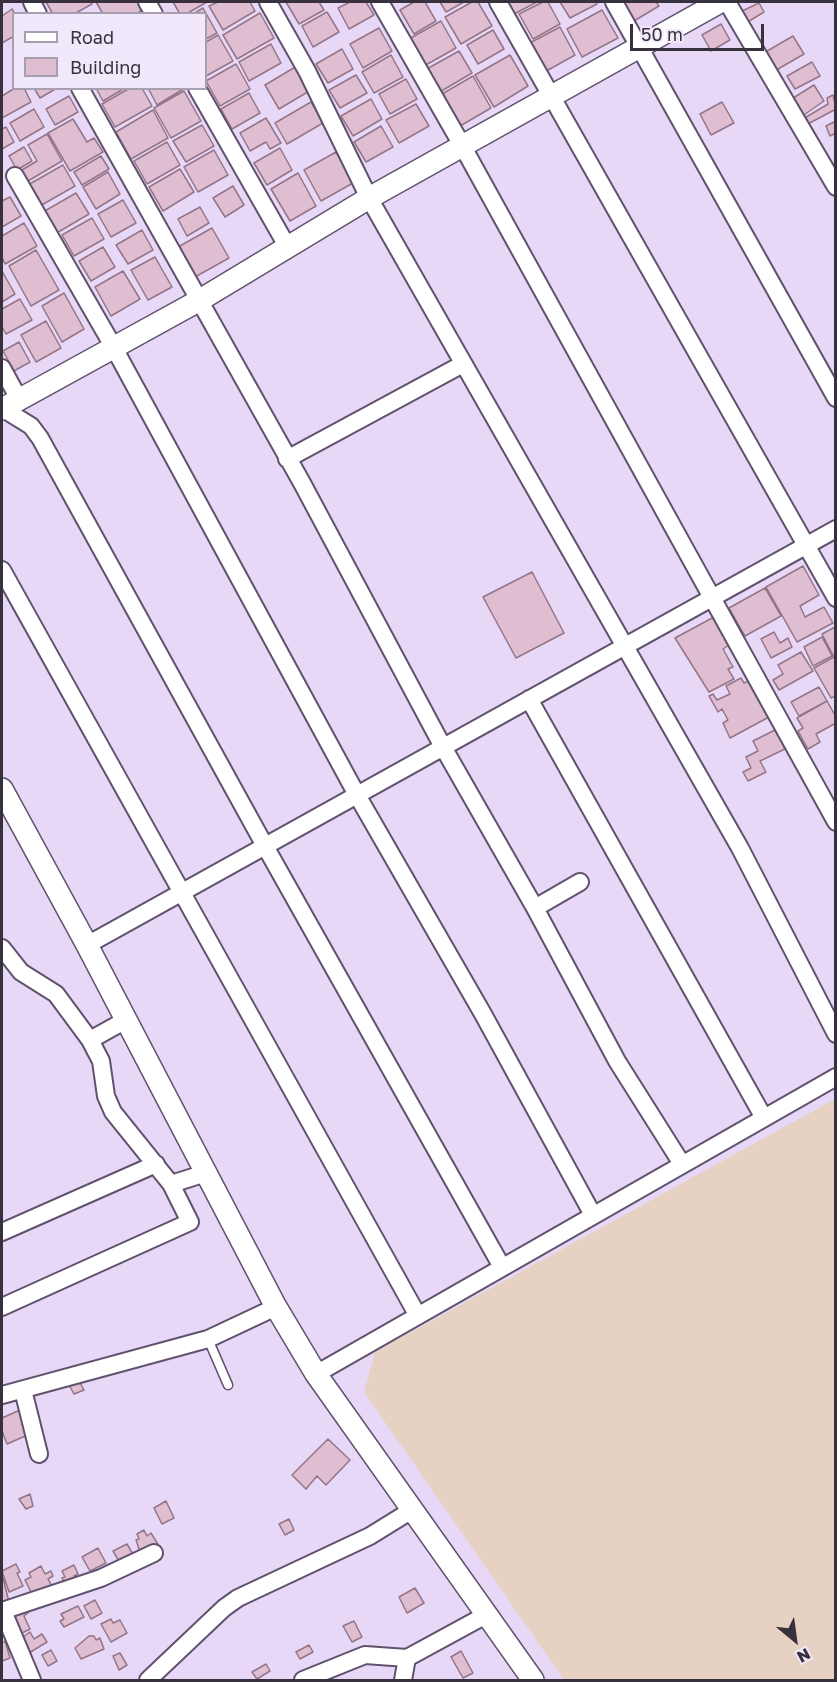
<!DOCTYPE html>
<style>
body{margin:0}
#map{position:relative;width:837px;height:1682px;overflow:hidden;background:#e8d8f7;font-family:"Golos Text",sans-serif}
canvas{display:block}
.frame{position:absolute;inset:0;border:3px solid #37313d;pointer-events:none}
.legend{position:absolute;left:12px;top:12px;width:195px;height:78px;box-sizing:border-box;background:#f2e8fb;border:2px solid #a79faf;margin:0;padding:8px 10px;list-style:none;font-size:18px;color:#37313d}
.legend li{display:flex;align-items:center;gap:12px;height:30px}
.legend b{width:30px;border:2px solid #a79faf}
.north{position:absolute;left:765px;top:1610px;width:60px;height:60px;-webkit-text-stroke:4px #f2e8fb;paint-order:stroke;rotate:151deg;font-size:16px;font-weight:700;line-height:24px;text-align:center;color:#37313d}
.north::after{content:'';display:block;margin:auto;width:21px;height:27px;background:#37313d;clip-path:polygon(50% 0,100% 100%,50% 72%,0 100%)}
.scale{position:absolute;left:630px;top:24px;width:134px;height:27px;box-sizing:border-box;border:3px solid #37313d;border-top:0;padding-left:8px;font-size:18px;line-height:21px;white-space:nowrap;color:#37313d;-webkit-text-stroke:4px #f2e8fb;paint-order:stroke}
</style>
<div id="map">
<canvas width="837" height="1682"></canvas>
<div class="frame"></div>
<ul class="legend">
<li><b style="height:8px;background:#fff"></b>Road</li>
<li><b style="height:16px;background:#dfbed1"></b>Building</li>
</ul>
<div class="north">N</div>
<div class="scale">50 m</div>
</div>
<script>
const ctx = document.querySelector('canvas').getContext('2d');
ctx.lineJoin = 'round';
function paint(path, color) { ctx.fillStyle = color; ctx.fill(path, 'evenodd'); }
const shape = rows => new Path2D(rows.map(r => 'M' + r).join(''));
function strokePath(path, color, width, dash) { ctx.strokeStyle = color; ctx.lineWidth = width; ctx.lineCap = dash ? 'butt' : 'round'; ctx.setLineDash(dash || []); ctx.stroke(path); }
paint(shape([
 [835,1099,835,1680,564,1680,364,1392,375,1352]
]), '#e6d1c3');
const building = shape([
 [46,2,91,2,92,4,74,14,53,14,46,2],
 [96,2,140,2,144,9,136,14,103,14,96,2],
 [173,2,207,2,186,14,180,14,173,2],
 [218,2,250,2,255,11,223,30,209,6,218,2],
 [286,2,319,2,324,10,299,24,286,2],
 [350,2,366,2,374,15,349,29,338,8,350,2],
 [414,2,425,2,436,21,414,34,400,10,414,2],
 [440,2,464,2,446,12,440,2],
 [472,2,478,2,492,26,461,44,445,17,472,2],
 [507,2,537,2,514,14,507,2],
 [543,2,548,2,560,24,533,39,519,14,543,2],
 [560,2,596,2,597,4,570,18,560,2],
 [616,2,656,2,659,6,629,24,616,2],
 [759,3,764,12,746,23,740,12,759,3],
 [203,8,217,33,206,39,206,14,193,14,203,8],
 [12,9,15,14,14,36,2,43,2,16,12,9],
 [602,10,618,38,582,57,567,29,602,10],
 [327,12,339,32,313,47,302,26,327,12],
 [260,13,274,38,237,59,223,35,260,13],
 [441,21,456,48,424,66,409,39,441,21],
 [721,24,730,40,711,51,702,35,721,24],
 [560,27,575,55,541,74,526,45,560,27],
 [379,28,392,51,363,68,350,44,379,28],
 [493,30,504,49,478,64,467,45,493,30],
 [218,35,233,61,206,76,206,42,218,35],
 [793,36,804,54,773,72,762,54,793,36],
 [271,44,281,63,249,81,239,62,271,44],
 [342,49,353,69,328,83,316,64,342,49],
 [459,51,472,73,438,93,425,70,459,51],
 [391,55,403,77,374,93,362,72,391,55],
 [510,55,528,86,494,107,475,75,510,55],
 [812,62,820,76,795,89,787,76,812,62],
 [236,64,250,89,220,106,206,81,236,64],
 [297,66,311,90,279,109,265,85,297,66],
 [356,75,367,93,340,108,329,90,356,75],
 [473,76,491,108,455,129,437,97,473,76],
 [406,79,417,99,390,114,379,94,406,79],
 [814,85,824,101,801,117,790,100,814,85],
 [15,88,24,88,31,102,2,118,2,96,15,88],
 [34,88,57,88,40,98,34,88],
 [96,88,125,88,103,101,96,88],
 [130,88,142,88,152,106,115,127,102,104,130,88],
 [148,88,185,88,157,105,148,88],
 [184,91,201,121,171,138,154,108,184,91],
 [249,93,260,113,232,129,221,109,249,93],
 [833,95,836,109,806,125,803,119,828,104,827,98,833,95],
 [69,96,78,112,55,125,46,109,69,96],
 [371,99,382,119,353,136,341,116,371,99],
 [311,102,323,123,287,144,275,123,311,102],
 [722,102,734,123,711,135,700,114,722,102],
 [416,104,429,126,399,143,386,120,416,104],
 [34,109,44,127,20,141,10,123,34,109],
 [153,110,168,138,131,159,116,132,153,110],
 [266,118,281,143,270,149,266,142,250,151,240,133,266,118],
 [73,119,87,142,94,138,103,152,70,171,48,133,73,119],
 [836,121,836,133,830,136,826,126,836,121],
 [202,125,214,146,186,162,173,141,202,125],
 [381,126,393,147,366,162,354,142,381,126],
 [6,127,14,142,2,149,2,129,6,127],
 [47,134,62,161,28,181,22,170,37,161,28,145,47,134],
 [167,142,180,165,147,184,134,161,167,142],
 [24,147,32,161,17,170,9,156,24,147],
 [280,148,292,170,267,185,254,163,280,148],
 [214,150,228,175,198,192,184,167,214,150],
 [336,152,353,183,321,201,304,170,336,152],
 [101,156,109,169,82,185,74,172,101,156],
 [63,165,75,186,40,206,28,185,63,165],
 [180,169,194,192,163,211,149,187,180,169],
 [108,172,120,194,96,209,83,187,108,172],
 [298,173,316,206,290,221,271,189,298,173],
 [233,186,244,205,225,217,213,198,233,186],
 [76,193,89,214,55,234,43,212,76,193],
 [10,197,21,216,2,227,2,201,10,197],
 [123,200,136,223,111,237,98,214,123,200],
 [200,207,209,223,187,236,178,219,200,207],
 [92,218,104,239,74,256,62,235,92,218],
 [24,223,37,246,5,264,2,257,2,236,24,223],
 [212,228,229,258,195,277,178,247,212,228],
 [142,230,153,250,128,264,116,245,142,230],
 [103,247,115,267,91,281,79,261,103,247],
 [36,250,59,290,31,306,9,266,36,250],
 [155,257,172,287,148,300,131,270,155,257],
 [2,271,15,294,2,302,2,271],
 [123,271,140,299,111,316,95,287,123,271],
 [64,293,84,329,62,342,42,306,64,293],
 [20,299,32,320,6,334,2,327,2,309,20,299],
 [46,321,61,348,36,362,21,335,46,321],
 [19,342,30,362,14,371,3,351,19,342],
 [803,566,819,595,800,606,805,617,824,607,833,623,797,642,766,587,803,566],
 [532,572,564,633,516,658,483,597,532,572],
 [765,588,781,616,745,636,729,608,765,588],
 [714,617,729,645,723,649,733,667,728,669,734,679,709,692,675,638,714,617],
 [835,627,836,696,831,698,814,668,834,657,822,634,835,627],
 [774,632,780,643,788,638,792,647,771,658,761,639,774,632],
 [822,637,832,656,813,666,804,647,822,637],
 [801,652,813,671,779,690,773,680,783,674,778,665,801,652],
 [741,678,744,683,749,681,769,717,730,738,723,723,728,720,722,709,718,712,709,696,713,694,717,700,730,694,726,686,741,678],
 [819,687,827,701,799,716,791,702,819,687],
 [827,701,836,717,836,723,816,734,820,742,808,749,798,731,803,728,797,718,827,701],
 [775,730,780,738,784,736,788,743,783,745,785,749,760,761,766,772,748,781,743,772,751,768,746,757,758,751,753,741,775,730],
 [79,1381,84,1390,74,1394,69,1385,79,1381],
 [20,1410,30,1434,7,1444,2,1431,2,1418,20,1410],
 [328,1439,350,1460,326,1485,317,1476,306,1489,292,1475,328,1439],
 [30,1494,33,1506,26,1509,19,1499,30,1494],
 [166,1501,174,1518,162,1524,154,1508,166,1501],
 [289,1519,294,1530,285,1535,279,1524,289,1519],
 [144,1530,147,1536,151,1533,159,1546,141,1555,136,1540,139,1539,137,1534,144,1530],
 [127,1544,134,1556,120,1563,113,1551,127,1544],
 [98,1548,106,1563,90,1571,82,1557,98,1548],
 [16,1564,20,1572,17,1573,23,1586,9,1592,2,1571,16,1564],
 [74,1565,78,1574,74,1576,77,1581,66,1587,62,1578,65,1577,62,1571,74,1565],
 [41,1566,45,1574,51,1571,53,1576,48,1579,53,1588,34,1598,25,1580,31,1577,29,1573,41,1566],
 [3,1578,9,1602,2,1604,2,1579,3,1578],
 [415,1588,424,1603,407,1613,399,1597,415,1588],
 [95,1600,102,1613,91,1619,84,1606,95,1600],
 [78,1606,84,1617,64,1627,60,1621,64,1619,61,1614,78,1606],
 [25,1608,28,1613,24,1616,30,1629,18,1635,9,1615,25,1608],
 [111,1619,113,1623,120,1620,127,1633,111,1642,101,1624,111,1619],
 [354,1621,362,1637,352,1642,343,1626,354,1621],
 [30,1632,34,1639,42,1634,47,1642,29,1653,23,1637,30,1632],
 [89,1636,94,1636,96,1640,100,1638,104,1649,81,1659,75,1648,89,1636],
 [5,1641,10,1658,2,1661,2,1643,5,1641],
 [309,1645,313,1652,300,1659,296,1652,309,1645],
 [51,1650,57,1661,48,1666,42,1655,51,1650],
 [461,1651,473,1673,463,1678,451,1657,461,1651],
 [120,1653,127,1665,119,1670,113,1656,120,1653],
 [266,1664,270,1671,257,1679,252,1672,266,1664]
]);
paint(building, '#dfbed1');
strokePath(building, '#947587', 1.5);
const service = shape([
 [208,1339,228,1385]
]);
const minor = shape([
 [32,2,38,14],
 [147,2,154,14],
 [268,2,307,71,369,198,740,848,836,1034],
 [380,2,463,147,836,822],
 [498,2,836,598],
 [614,2,836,398],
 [727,2,836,187],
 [80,88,302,483,443,747,535,908,617,1061,682,1164],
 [197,88,287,246],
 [15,176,113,346,357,795,483,1014,593,1215],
 [2,368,19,399],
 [2,408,31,426,40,438,265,846,502,1267],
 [287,459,463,364],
 [2,570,418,1316],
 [529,699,764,1118],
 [535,908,580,882],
 [87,945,836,529],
 [2,948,21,972,56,994,90,1040,101,1061,106,1096,113,1112,171,1184,190,1222,2,1307],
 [90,1040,126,1020],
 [171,1184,206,1173],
 [2,1232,156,1164],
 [316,1374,836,1077],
 [23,1390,39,1454],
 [2,1395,208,1339,276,1307],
 [2,1611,101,1578,154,1553],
 [3,1611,32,1680],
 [148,1680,224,1608,238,1598,370,1536,412,1510],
 [303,1680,365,1655,407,1658],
 [403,1680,407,1658,486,1615]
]);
const tertiary = shape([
 [2,409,200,300,369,198,720,2],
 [2,789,87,945,276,1307,316,1374,533,1680]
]);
strokePath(service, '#60526d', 11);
strokePath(minor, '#60526d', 20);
strokePath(tertiary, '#60526d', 24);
strokePath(service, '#fff', 8);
strokePath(minor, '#fff', 16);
strokePath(tertiary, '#fff', 21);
</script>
